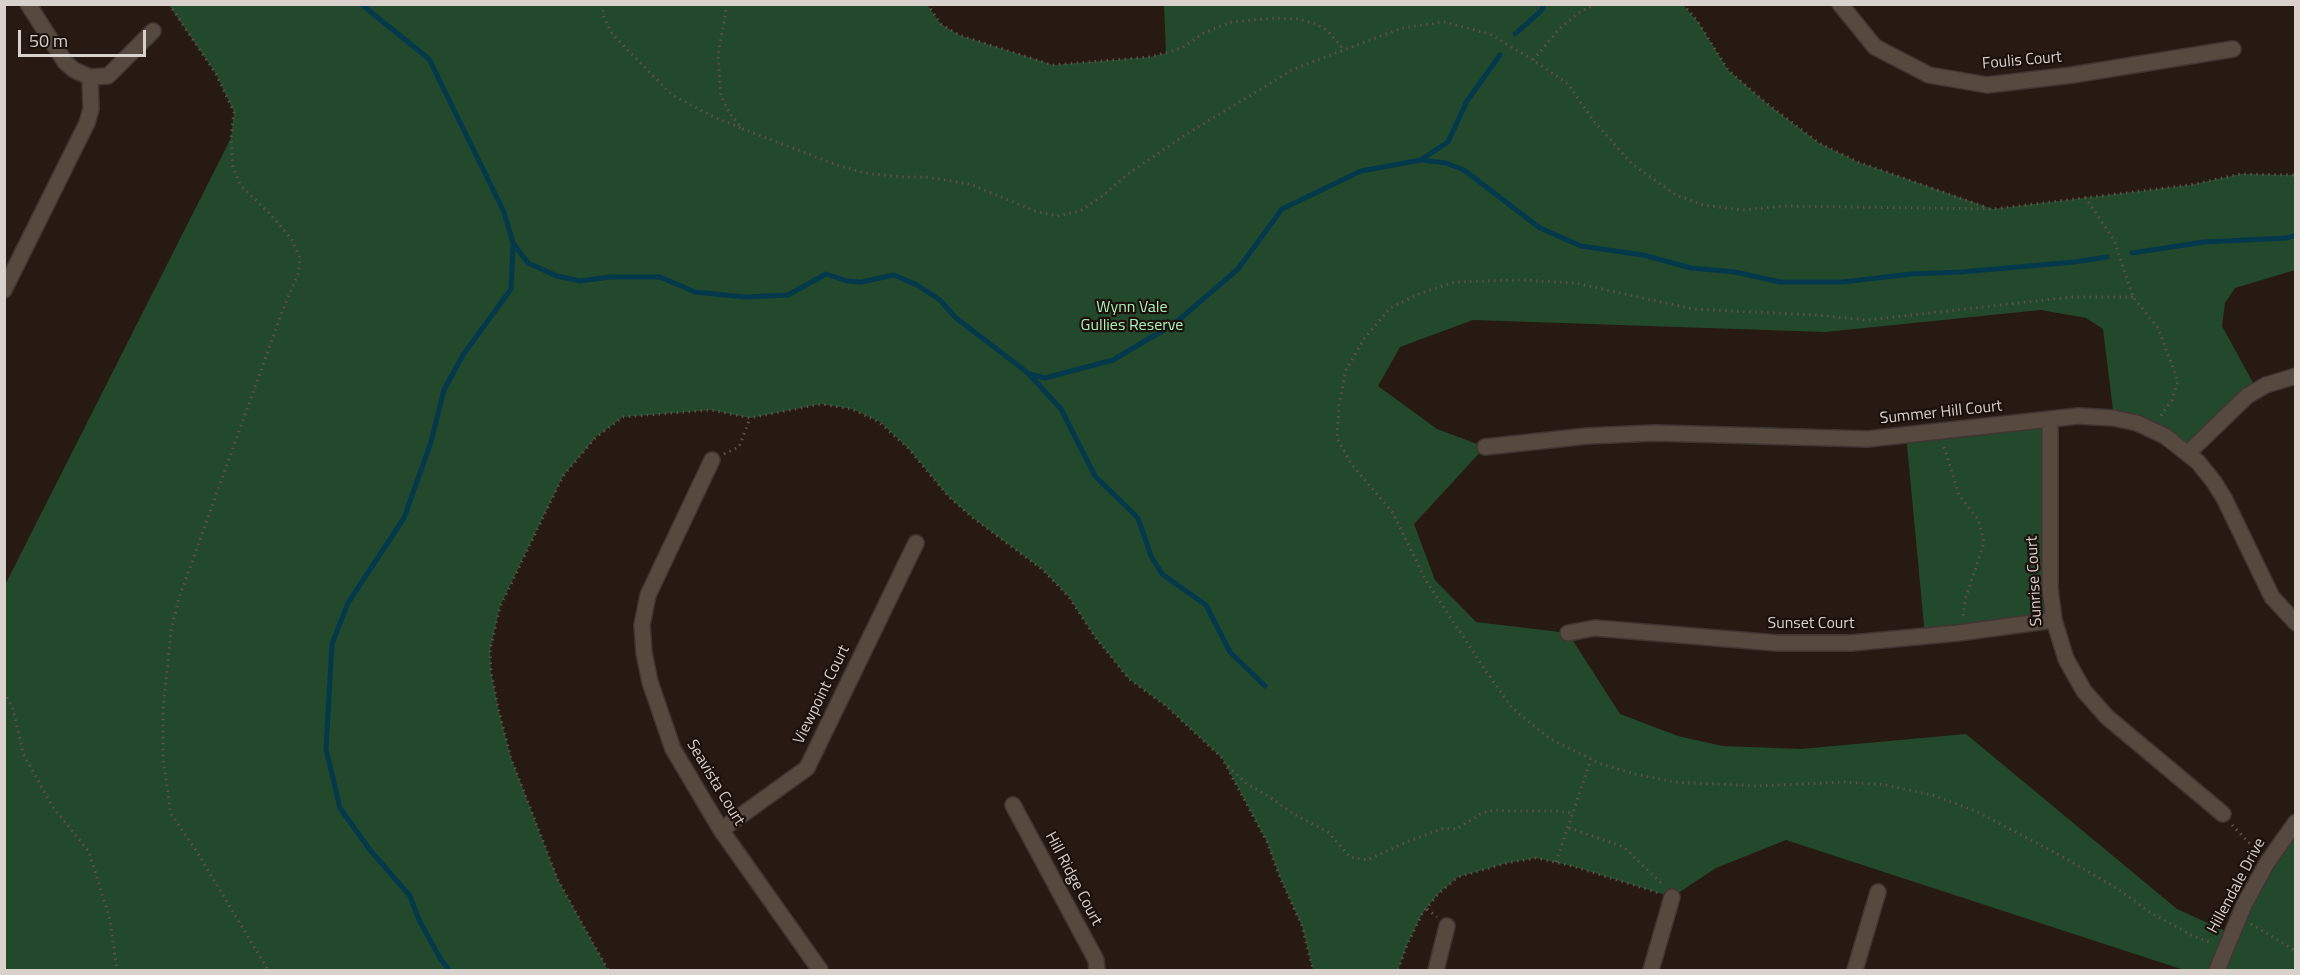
<!DOCTYPE html>
<style>
body{margin:0}
#map{position:relative;width:2300px;height:975px;overflow:hidden;background:#261a13;font-family:"Titillium Web",sans-serif}
canvas{display:block}
.frame{position:absolute;inset:0;border:6px solid #d9d1cc;pointer-events:none}
.scale{position:absolute;left:18px;top:30px;width:128px;height:27px;box-sizing:border-box;border:3px solid #d9d1cc;border-top:0;padding-left:8px;font-size:18px;line-height:21px;white-space:nowrap;color:#d9d1cc;-webkit-text-stroke:4px #1c110a;paint-order:stroke}
</style>
<div id="map">
<canvas width="2300" height="975"></canvas>
<div class="frame"></div>
<div class="scale">50 m</div>
</div>
<script>
const ctx = document.querySelector('canvas').getContext('2d');
ctx.lineJoin = 'round';
function paint(path, color) { ctx.fillStyle = color; ctx.fill(path, 'evenodd'); }
const shape = rows => new Path2D(rows.map(r => 'M' + r).join(''));
function strokePath(path, color, width, dash) { ctx.strokeStyle = color; ctx.lineWidth = width; ctx.lineCap = dash ? 'butt' : 'round'; ctx.setLineDash(dash || []); ctx.stroke(path); }
function write(font, color, halo, rows, align = 'center') {
  ctx.font = font + ' "Titillium Web",sans-serif'; ctx.lineWidth = 4.5; ctx.setLineDash([]); ctx.textBaseline = 'middle'; ctx.strokeStyle = halo; ctx.fillStyle = color; for (const [text, x, y, turn = 0] of rows) {
    ctx.save(); ctx.translate(x, y); ctx.rotate((+turn || 0) * Math.PI / 180); ctx.textAlign = isNaN(turn) ? turn : align; if (halo) ctx.strokeText(text, 0, 0); ctx.fillText(text, 0, 0); ctx.restore();
  }
}
paint(shape([
 [169,5,927,5,941,24,959,35,1053,65,1150,57,1166,53,1164,5,1683,5,1698,22,1728,70,1765,102,1819,143,1858,162,1993,209,2190,185,2241,174,2295,175,2295,270,2235,288,2225,303,2222,326,2257,390,2188,453,2114,418,2103,329,2086,318,2041,310,1825,332,1473,320,1400,347,1378,386,1437,429,1485,447,1414,524,1435,580,1476,622,1568,633,1620,714,1678,736,1722,746,1801,749,1966,734,2177,909,2230,933,2295,825,2295,970,2184,970,1786,840,1716,868,1672,897,1572,866,1536,858,1507,863,1458,877,1438,894,1422,914,1407,945,1398,970,1313,970,1302,926,1279,875,1267,842,1222,758,1166,706,1129,679,1095,637,1069,597,1043,570,973,518,949,497,908,448,880,422,852,409,821,404,750,418,711,410,623,417,596,437,563,476,500,606,490,650,491,672,499,712,511,758,558,880,608,970,5,970,4,587,231,138,234,112,216,74],
 [2050,419,2054,620,1925,636,1906,434]
]), '#23492d');
strokePath(shape([
 [361,4,429,59,504,212,513,243,528,263,557,276,580,281,610,277,660,277,695,292,745,297,788,295,826,274,847,281,861,282,894,275,917,285,940,300,956,318,1028,373,1061,409,1095,476,1138,518,1151,556,1162,574,1206,605,1230,652,1265,686],
 [1515,34,1541,11,1544,4],
 [1422,159,1448,142,1467,101,1500,55],
 [2132,253,2204,242,2287,238,2296,235],
 [1030,374,1045,378,1113,360,1174,324,1238,269,1282,209,1361,171,1421,160,1446,163,1464,170,1540,228,1581,246,1643,255,1691,268,1735,272,1780,282,1843,282,1911,274,1961,272,2074,262,2107,257],
 [449,970,440,958,419,920,410,896,370,850,340,808,326,749,332,644,348,603,404,518,431,442,444,390,463,355,511,289,513,245]
]), '#03394a', 5);
const minor = shape([
 [1840,4,1875,47,1929,75,1987,85,2072,75,2233,49],
 [90,77,108,76,153,31],
 [4,290,87,123,91,109,90,77,74,70,65,62,28,4],
 [2050,419,2050,588,2054,620,2066,659,2084,691,2107,717,2223,814],
 [1485,447,1587,436,1655,433,1868,439,2078,416,2114,418,2137,423,2165,436,2198,462,2214,482,2224,498,2272,597,2296,623],
 [2188,453,2247,396,2266,385,2296,376],
 [712,460,648,595,642,625,644,653,650,682,673,749,721,830,820,970],
 [1568,633,1595,628,1777,643,1851,643,1958,633,2054,620],
 [1013,805,1096,960,1097,970],
 [721,830,807,768,916,543],
 [1436,970,1447,926],
 [1651,970,1672,897],
 [1855,970,1878,892],
 [2217,970,2244,905,2267,863,2296,822]
]);
strokePath(minor, '#3f3632', 18);
strokePath(shape([
 [169,4,216,74,234,112,231,138,233,168,241,186,269,213,291,238,300,258,298,274,282,312,179,598,171,631,163,710,163,760,171,814,197,852,268,970],
 [602,4,604,17,612,34,672,95,712,116,741,128],
 [727,4,718,55,721,96,730,114,743,129,837,165,865,173,902,177,926,177,970,184,1035,211,1057,216,1080,211,1100,198,1128,174,1185,135,1294,69,1402,28,1444,22,1490,34,1533,60,1568,84,1593,120,1632,164,1676,195,1703,205,1742,210,1784,206,1993,209,2190,185,2241,174,2296,175],
 [927,4,941,24,959,35,1052,65,1150,57,1182,48,1204,33,1231,22,1276,18,1298,19,1316,24,1328,31,1344,50],
 [1683,4,1698,22,1728,70,1765,102,1819,143,1858,162,1988,208],
 [1533,60,1559,29,1581,11,1597,4],
 [2085,197,2114,240,2133,297,2158,328,2178,381,2172,400,2159,418],
 [2133,297,2072,297,1868,320,1815,315,1693,309,1575,283,1522,280,1454,282,1419,294,1390,308,1364,339,1346,370,1339,405,1337,438,1352,465,1393,513,1425,579,1486,671,1512,708,1549,738,1601,764,1635,774,1674,782,1757,786,1845,782,1886,785,1932,795,1976,811,2065,858,2118,889,2151,913,2193,936,2212,943],
 [1944,447,1959,495,1979,521,1984,543,1965,600,1963,617],
 [724,454,739,447,750,418],
 [4,692,13,709,23,753,52,806,89,852,110,920,117,970],
 [1228,766,1247,784,1270,797,1292,813,1328,832,1350,857,1367,860,1409,841,1444,828,1457,829,1482,813,1494,810,1509,811,1555,811,1574,813],
 [2232,825,2256,850],
 [1569,828,1624,847,1663,885],
 [1556,862,1591,759],
 [1427,909,1437,917],
 [2251,924,2296,951],
 [608,970,558,880,511,758,499,712,491,672,490,650,500,607,563,476,596,437,623,417,711,410,750,418,821,404,852,409,879,422,908,448,949,497,973,518,1043,570,1069,597,1095,637,1129,679,1166,706,1222,758,1267,842,1279,875,1302,926,1313,970],
 [1398,970,1407,945,1422,914,1438,894,1458,877,1507,863,1536,858,1572,866,1659,893]
]), '#5c514b', 3, [1.5, 4.5]);
strokePath(minor, '#564940', 15);
write('16px', '#d9d1cc', '#1c110a', [
 ["Foulis Court",2022,61,-5],
 ["Summer Hill Court",1941,413,-6],
 ["Sunrise Court",2035,581,-93],
 ["Sunset Court",1811,624],
 ["Viewpoint Court",822,695,-64],
 ["Seavista Court",715,783,59],
 ["Hill Ridge Court",1073,879,62],
 ["Hillendale Drive",2237,886,-62]
]);
write('16px', '#aaf2ba', '#1c110a', [
 ["Wynn Vale",1132,308],
 ["Gullies Reserve",1132,326]
]);
</script>
